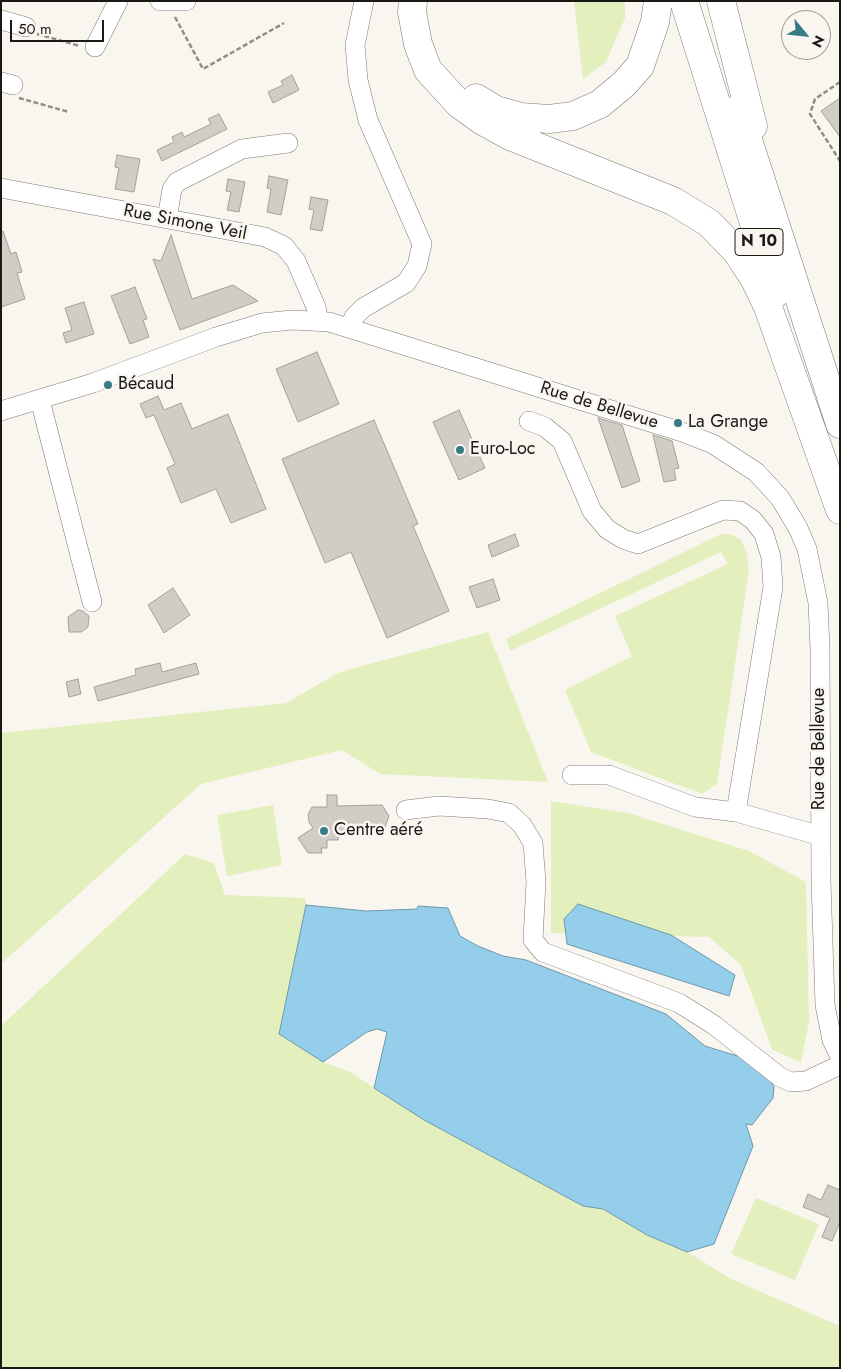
<!DOCTYPE html>
<meta charset="utf-8">
<style>
body{margin:0}
#map{position:relative;width:841px;height:1369px;overflow:hidden;background:#f9f6ef;font-family:Jost,sans-serif}
canvas{display:block}
.frame{position:absolute;inset:0;border:2px solid #1a1916;pointer-events:none}
.north{position:absolute;left:781px;top:10px;width:50px;height:50px;box-sizing:border-box;background:#f9f6ef;border:1px solid #a09e98;border-radius:50%;rotate:118deg;font-size:14px;font-weight:700;line-height:20px;text-align:center;color:#1a1916}
.north::after{content:'';display:block;margin:auto;width:18px;height:22px;background:#367c87;clip-path:polygon(50% 0,100% 100%,50% 72%,0 100%)}
.scale{position:absolute;left:10px;top:20px;width:94px;height:22px;box-sizing:border-box;border:2px solid #1a1916;border-top:0;padding-left:6px;font-size:15px;line-height:18px;white-space:nowrap;color:#1a1916;-webkit-text-stroke:4px #f9f6ef;paint-order:stroke}
</style>
<div id="map">
<canvas width="841" height="1369"></canvas>
<div class="frame"></div>
<div class="north">N</div>
<div class="scale">50 m</div>
</div>
<script>
const ctx = document.querySelector('canvas').getContext('2d');
ctx.lineJoin = 'round';
function paint(path, color) { ctx.fillStyle = color; ctx.fill(path, 'evenodd'); }
const shape = rows => new Path2D(rows.map(r => 'M' + r).join(''));
function strokePath(path, color, width, dash) { ctx.strokeStyle = color; ctx.lineWidth = width; ctx.lineCap = dash ? 'butt' : 'round'; ctx.setLineDash(dash || []); ctx.stroke(path); }
function write(font, color, halo, rows, align = 'center') {
  ctx.font = font + ' Jost,sans-serif'; ctx.lineWidth = 5; ctx.setLineDash([]); ctx.textBaseline = 'middle'; ctx.strokeStyle = halo; ctx.fillStyle = color; for (const [text, x, y, turn = 0] of rows) {
    ctx.save(); ctx.translate(x, y); ctx.rotate((+turn || 0) * Math.PI / 180); ctx.textAlign = isNaN(turn) ? turn : align; if (halo) ctx.strokeText(text, 0, 0); ctx.fillText(text, 0, 0); ctx.restore();
  }
}
paint(shape([
 [574,1,625,1,625,18,606,62,583,79],
 [721,534,733,535,741,540,747,554,749,570,717,784,702,794,591,752,565,690,632,656,615,616,728,564,721,552,510,651,506,639],
 [488,632,548,782,380,774,342,750,201,784,1,964,1,733,286,703,340,672],
 [551,801,628,813,749,851,806,882,809,1022,801,1063,772,1049,741,965,709,937,551,933],
 [273,805,282,865,227,876,217,815],
 [185,854,214,863,225,895,305,898,306,905,279,1034,323,1062,350,1072,424,1120,583,1206,603,1209,647,1235,687,1252,731,1279,840,1326,840,1368,1,1368,1,1026],
 [756,1198,819,1224,795,1280,731,1254]
]), '#e3f0bd');
const water = shape([
 [578,904,671,935,735,975,729,996,567,944,564,919,578,904],
 [306,905,366,911,417,909,418,906,448,908,460,936,478,946,503,956,526,960,666,1014,705,1046,744,1058,762,1068,774,1087,773,1098,752,1125,746,1124,753,1146,714,1244,687,1252,647,1235,603,1209,583,1206,424,1120,374,1088,387,1032,377,1029,367,1032,323,1062,279,1034,306,905]
]);
paint(water, '#94ceea');
strokePath(water, '#6f98aa', 1);
const building = shape([
 [292,75,299,90,273,103,268,92,283,85,281,81,292,75],
 [840,98,840,137,821,111,840,98],
 [219,114,227,129,162,161,157,150,174,142,172,137,182,132,184,137,211,124,208,119,219,114],
 [117,155,140,159,134,192,115,189,119,168,115,167,117,155],
 [269,176,288,180,281,215,267,212,271,189,267,188,269,176],
 [228,179,245,182,239,212,227,210,231,192,226,191,228,179],
 [311,197,328,200,322,231,310,229,314,210,309,209,311,197],
 [1,231,3,231,11,254,16,252,22,272,17,273,25,299,1,307,1,231],
 [171,235,192,299,233,285,258,301,180,330,153,259,161,261,171,235],
 [135,287,147,319,143,320,149,337,130,344,111,296,135,287],
 [84,302,94,334,66,343,63,333,72,330,65,308,84,302],
 [317,352,339,404,298,422,276,369,317,352],
 [158,396,164,410,181,403,192,429,228,414,266,509,231,523,216,489,181,503,167,468,175,464,154,415,146,418,140,404,158,396],
 [459,410,485,468,459,480,433,422,459,410],
 [598,418,622,425,640,481,622,488,598,418],
 [374,420,418,524,413,526,449,611,387,638,351,552,325,563,282,459,374,420],
 [653,435,672,441,679,468,674,469,676,480,664,482,653,435],
 [515,534,519,546,492,557,488,545,515,534],
 [493,579,500,600,477,608,469,587,493,579],
 [173,588,190,615,164,633,148,605,173,588],
 [78,610,83,611,89,616,88,627,81,632,69,632,68,617,78,610],
 [160,663,162,672,196,663,199,674,98,701,94,687,136,675,135,669,160,663],
 [78,679,81,694,69,697,66,682,78,679],
 [327,795,337,795,337,806,382,805,389,816,383,833,340,833,338,840,327,840,327,848,321,848,322,853,308,853,298,838,313,828,309,822,308,814,312,807,327,807,327,795],
 [828,1185,840,1190,840,1222,832,1241,822,1237,830,1218,803,1207,808,1194,821,1200,828,1185]
]);
paint(building, '#d0ccc6');
strokePath(building, '#a4a09a', 1);
const minor = shape([
 [160,1,186,1],
 [1,20,26,27],
 [95,47,118,1],
 [1,82,13,85],
 [1,188,265,237,284,246,296,261,316,307,319,322],
 [167,219,172,189,177,182,242,149,288,143],
 [350,327,354,317,363,308,406,283,417,266,422,244,368,120,358,80,355,45,364,1],
 [40,400,92,602],
 [1,411,93,383,216,337,262,323,292,320,329,322,682,432,713,444,756,472,780,498,798,528,807,549,818,603,820,649,821,880,825,1005,832,1040,840,1057],
 [529,421,545,427,562,441,592,511,607,529,623,539,638,544,723,510,740,511,753,520,764,534,771,557,773,587,736,812],
 [572,775,609,775,695,807,736,812,821,836],
 [406,810,439,806,488,809,509,813,522,825,533,843,536,882,533,940,543,952,679,1003,714,1025,780,1077,791,1082,806,1081,840,1065]
]);
const highway = shape([
 [413,1,412,12,418,44,428,70,459,104,481,120,510,136,673,201,709,223,737,252,754,278,768,307,840,510],
 [684,1,776,293],
 [721,1,753,126],
 [476,98,496,110,521,117,549,119,573,116,600,104,624,84,640,66,655,22,658,1],
 [738,109,840,424]
]);
strokePath(minor, '#7d7a74', 20);
strokePath(highway, '#7d7a74', 29);
strokePath(shape([
 [175,17,203,69,284,23],
 [37,34,80,46],
 [840,82,815,99,810,114,840,161],
 [19,98,69,112]
]), '#8f8d87', 2.5, [5, 2.5]);
strokePath(minor, '#fff', 19);
strokePath(highway, '#fff', 28);
for (const [x, y, r, color] of [
 [108,385,5,"#367c87"],
 [678,423,5,"#367c87"],
 [460,450,5,"#367c87"],
 [324,831,5,"#367c87"]
]) { const dot = new Path2D(); dot.arc(x, y, r, 0, 2 * Math.PI); ctx.fillStyle = color; ctx.fill(dot); strokePath(dot, '#f9f6ef', 2); }
for (const [x, y, w] of [
 [759,242,48]
]) { const box = new Path2D(); box.roundRect(x - w / 2, y - 13.5, w, 27, 4); ctx.fillStyle = '#f9f6ef'; ctx.fill(box); strokePath(box, '#1a1916', 1); }
write('bold 16px', '#1a1916', null, [
 ["N 10",759,242]
]);
write('18px', '#1a1916', '#f9f6ef', [
 ["Rue Simone Veil",185,223,11],
 ["Rue de Bellevue",599,406,17],
 ["Rue de Bellevue",820,749,-90]
]);
write('18px', '#1a1916', '#f9f6ef', [
 ["Bécaud",118,385],
 ["La Grange",688,423],
 ["Euro-Loc",470,450],
 ["Centre aéré",334,831]
], 'left');
</script>
